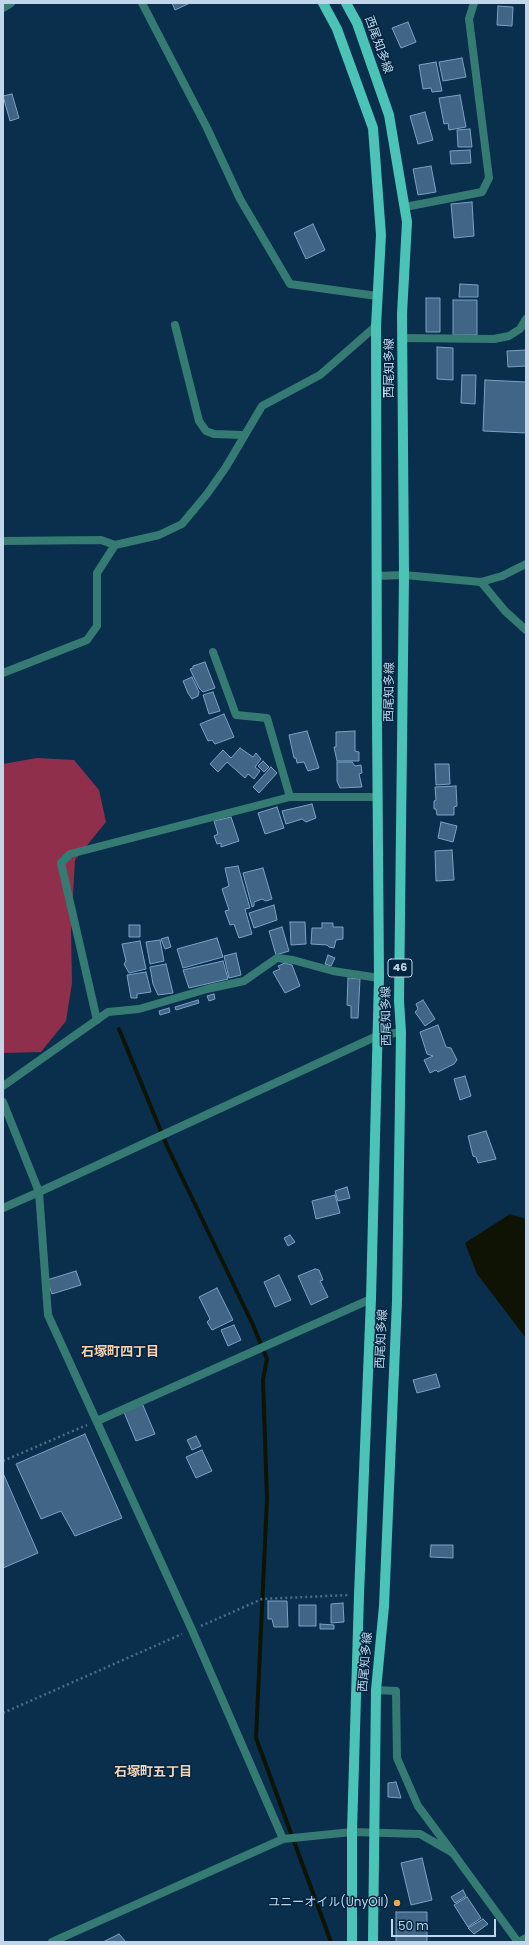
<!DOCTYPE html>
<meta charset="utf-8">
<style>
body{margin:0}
#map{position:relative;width:529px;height:1945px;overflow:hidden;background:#092f4c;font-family:Poppins,sans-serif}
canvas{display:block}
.frame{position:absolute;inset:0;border:4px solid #c2d6e9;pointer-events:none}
.scale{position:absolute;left:391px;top:1919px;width:105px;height:18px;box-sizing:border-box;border:2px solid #c2d6e9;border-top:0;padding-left:5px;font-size:12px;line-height:14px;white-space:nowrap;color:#c2d6e9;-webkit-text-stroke:3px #002541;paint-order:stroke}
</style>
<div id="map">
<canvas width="529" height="1945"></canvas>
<div class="frame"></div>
<div class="scale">50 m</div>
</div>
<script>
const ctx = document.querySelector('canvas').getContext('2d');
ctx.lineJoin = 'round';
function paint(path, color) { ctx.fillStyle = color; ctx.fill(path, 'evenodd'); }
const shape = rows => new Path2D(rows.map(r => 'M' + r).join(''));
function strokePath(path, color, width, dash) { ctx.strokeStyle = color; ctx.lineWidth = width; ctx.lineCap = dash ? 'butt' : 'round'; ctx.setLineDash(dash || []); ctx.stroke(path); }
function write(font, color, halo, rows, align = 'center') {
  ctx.font = font + ' Poppins,"Noto Sans JP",sans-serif'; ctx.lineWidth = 3; ctx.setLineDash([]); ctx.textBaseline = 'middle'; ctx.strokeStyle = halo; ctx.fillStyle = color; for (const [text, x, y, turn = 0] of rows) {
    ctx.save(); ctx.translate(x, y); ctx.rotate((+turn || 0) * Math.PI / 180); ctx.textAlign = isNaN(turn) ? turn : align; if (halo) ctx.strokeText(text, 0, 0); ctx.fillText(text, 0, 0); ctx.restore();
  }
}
paint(shape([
 [37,758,74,760,99,790,106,822,75,860,71,931,72,983,66,1021,41,1052,3,1053,3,764]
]), '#902f4c');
paint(shape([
 [510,1214,526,1219,526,1338,477,1274,465,1243]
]), '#0e1304');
strokePath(shape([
 [119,1029,167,1146,253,1325,267,1359,263,1380,267,1499,256,1738,331,1942]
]), '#0e1304', 4);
const building = shape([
 [172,3,190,3,175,10,172,3],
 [498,6,513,7,512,26,497,25,498,6],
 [408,22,416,42,401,48,392,28,408,22],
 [462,58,466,77,443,81,439,62,462,58],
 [436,62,442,91,432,92,431,88,423,89,419,65,436,62],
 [12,94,19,118,10,121,3,96,12,94],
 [460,95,466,127,449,130,448,123,444,124,439,98,460,95],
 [425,112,433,140,418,144,410,116,425,112],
 [470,129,472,147,458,147,457,130,470,129],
 [470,150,471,163,451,164,450,151,470,150],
 [431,166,436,192,418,195,413,169,431,166],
 [472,202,474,236,454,238,451,204,472,202],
 [313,224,325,250,306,259,294,233,313,224],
 [460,284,478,285,478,297,459,297,460,284],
 [426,298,440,298,440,332,426,332,426,298],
 [453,300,477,300,477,335,453,335,453,300],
 [437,347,453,348,453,380,437,379,437,347],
 [526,350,526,366,508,367,507,351,526,350],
 [462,375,476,375,475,404,461,403,462,375],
 [485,380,526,382,526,433,483,431,485,380],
 [205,662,215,688,203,692,199,688,190,669,193,668,193,666,205,662],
 [192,677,199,692,198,696,192,699,188,693,183,681,192,677],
 [213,692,220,711,209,714,203,695,213,692],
 [224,714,234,737,215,744,212,740,208,741,200,724,224,714],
 [307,731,319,768,308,771,304,762,297,763,296,758,294,758,289,735,307,731],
 [355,731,355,751,359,752,359,761,337,761,334,747,336,747,336,732,355,731],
 [240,748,253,757,256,753,261,759,255,767,260,771,254,779,248,774,245,778,227,762,218,772,210,764,223,750,231,758,240,748],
 [263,761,269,767,264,772,258,766,263,761],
 [337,762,352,762,355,766,361,765,362,773,359,774,362,787,340,788,337,781,337,762],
 [435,764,449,764,450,784,436,785,435,764],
 [271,767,277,773,259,793,253,787,271,767],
 [456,786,457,806,454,807,454,815,437,815,436,809,434,809,434,801,436,800,435,787,456,786],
 [312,804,316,818,306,822,302,819,286,824,282,811,312,804],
 [277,807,284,828,265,834,258,813,277,807],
 [231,817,239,841,221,847,221,843,217,844,214,836,218,834,214,821,231,817],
 [441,822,457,826,453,842,438,838,441,822],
 [452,850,454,880,436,881,435,851,452,850],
 [238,866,250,908,245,909,252,934,239,938,234,924,230,925,225,911,229,910,222,889,229,886,225,868,238,866],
 [263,868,272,899,266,901,262,899,254,902,254,906,252,907,243,873,263,868],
 [274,905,277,920,254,928,249,913,274,905],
 [290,922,305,922,306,944,291,945,290,922],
 [322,923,333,923,333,927,343,927,343,939,336,940,334,948,329,947,327,945,311,944,312,928,322,928,322,923],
 [129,925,140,925,140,937,129,937,129,925],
 [282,927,289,951,276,955,269,931,282,927],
 [168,937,171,947,165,949,161,939,168,937],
 [217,938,223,957,183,968,177,949,217,938],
 [160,940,164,961,150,964,146,942,160,940],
 [140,941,146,969,129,973,124,964,126,961,122,944,140,941],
 [236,953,241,975,229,978,224,956,236,953],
 [328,955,335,958,331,966,325,964,328,955],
 [223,961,228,979,189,988,183,970,223,961],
 [285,963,292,965,300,986,285,993,273,972,280,969,278,966,285,963],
 [166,964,173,993,158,995,153,984,150,967,166,964],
 [146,972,151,992,137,994,137,998,131,998,127,975,146,972],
 [348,978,360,979,358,1018,351,1018,351,1006,347,1005,348,978],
 [214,994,215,999,209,1001,207,996,214,994],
 [198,1000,199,1003,176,1010,175,1007,198,1000],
 [423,1000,435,1019,425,1026,415,1012,418,1009,416,1004,423,1000],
 [169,1008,170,1012,160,1015,159,1011,169,1008],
 [438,1025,446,1047,451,1048,457,1060,454,1064,438,1072,436,1070,430,1073,424,1060,433,1056,427,1054,420,1032,438,1025],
 [465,1076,471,1096,460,1100,454,1079,465,1076],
 [486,1131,496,1159,478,1163,476,1157,473,1156,468,1136,486,1131],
 [347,1187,350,1198,338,1201,335,1191,347,1187],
 [335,1195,340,1213,316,1219,312,1201,335,1195],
 [290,1235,295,1242,288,1246,284,1238,290,1235],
 [315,1269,319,1270,323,1280,320,1281,328,1297,311,1305,298,1276,315,1269],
 [76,1271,81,1285,52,1294,47,1280,76,1271],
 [279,1275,291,1300,275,1307,264,1282,279,1275],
 [217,1288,233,1320,212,1330,207,1322,210,1319,199,1297,217,1288],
 [234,1325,241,1340,228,1346,221,1330,234,1325],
 [436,1374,440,1387,417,1393,413,1380,436,1374],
 [142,1403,155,1434,136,1441,123,1410,142,1403],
 [85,1434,122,1518,75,1536,61,1511,41,1519,16,1464,85,1434],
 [196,1436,201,1446,192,1450,187,1440,196,1436],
 [202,1450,212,1471,196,1478,186,1457,202,1450],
 [3,1473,38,1553,3,1568,3,1473],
 [431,1545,453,1545,453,1558,430,1557,431,1545],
 [268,1601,287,1601,288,1627,274,1627,272,1619,268,1619,268,1601],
 [343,1603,344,1622,331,1623,331,1604,343,1603],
 [299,1605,316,1605,316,1626,299,1626,299,1605],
 [320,1624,334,1625,334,1629,320,1629,320,1624],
 [396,1782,401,1798,388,1797,388,1783,396,1782],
 [422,1858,432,1900,411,1905,401,1863,422,1858],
 [463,1890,466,1896,455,1903,451,1897,463,1890],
 [467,1897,481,1918,468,1927,454,1905,467,1897],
 [396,1912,427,1912,427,1942,396,1942,396,1912],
 [483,1919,488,1924,474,1934,468,1928,483,1919],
 [119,1934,126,1942,103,1942,119,1934]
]);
paint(building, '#406585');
strokePath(building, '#7ba2c5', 1);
strokePath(shape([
 [3,1461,87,1425],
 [201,1626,262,1599,349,1595],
 [3,1713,182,1634]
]), '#4d6d86', 2.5, [2, 3]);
strokePath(shape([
 [175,325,199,421,206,431,214,434,243,435],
 [213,652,236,715,267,718,290,797]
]), '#357b73', 8);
strokePath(shape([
 [142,3,207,128,240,199,290,284,377,296],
 [3,8,11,3],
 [405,207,482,192,489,178,469,19,474,3],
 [402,338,494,339,509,336,520,329,526,319],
 [3,541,101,540,115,545,159,535,182,524,207,494,226,467,262,406,320,375,376,326],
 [502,576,526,564],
 [481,582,505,611,526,630],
 [3,673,87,640,97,626,97,573,115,545],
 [97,1020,61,863,70,854,290,797,377,797],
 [3,1086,108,1012,139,1009,207,989,244,981,277,958,293,960,333,971,379,978],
 [3,1102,39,1192,48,1315,192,1630,283,1839],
 [3,1208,39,1192],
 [97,1421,371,1299],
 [376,1690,396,1691,397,1758,418,1806,453,1853],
 [52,1942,283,1839,352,1832],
 [519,1942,526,1938]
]), '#357b73', 8);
strokePath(shape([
 [377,576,404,575,481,582,502,576],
 [39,1192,377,1036,401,1032],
 [352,1832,420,1834,453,1853,518,1942]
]), '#357b73', 8);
strokePath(shape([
 [323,3,337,29,373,128,381,235,376,326,377,718,379,978,371,1299,359,1595,352,1832,352,1942],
 [346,3,357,23,389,115,407,222,402,314,404,575,399,1001,401,1032,397,1301,384,1606,376,1690,373,1942]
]), '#4bc4b7', 10);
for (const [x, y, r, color] of [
 [397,1903,4,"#f5a346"]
]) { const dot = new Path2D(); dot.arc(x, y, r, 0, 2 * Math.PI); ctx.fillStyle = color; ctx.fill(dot); strokePath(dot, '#002541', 1.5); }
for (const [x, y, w] of [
 [400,968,24]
]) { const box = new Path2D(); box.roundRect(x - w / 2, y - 9, w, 18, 3); ctx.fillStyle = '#002541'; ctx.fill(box); strokePath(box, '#c2d6e9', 1); }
write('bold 11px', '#c2d6e9', null, [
 ["46",400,968]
]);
write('12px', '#c2d6e9', '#002541', [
 ["西尾知多線",378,45,70],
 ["西尾知多線",390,368,-90],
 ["西尾知多線",390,692,-89],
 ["西尾知多線",387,1016,-91],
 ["西尾知多線",382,1339,-87],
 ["西尾知多線",366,1662,-85]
]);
write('12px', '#c2d6e9', '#002541', [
 ["ユニーオイル(UnyOil)",389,1903]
], 'right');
write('bold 13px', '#f7d3b1', '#002541', [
 ["石塚町四丁目",120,1353],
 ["石塚町五丁目",153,1773]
]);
</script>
